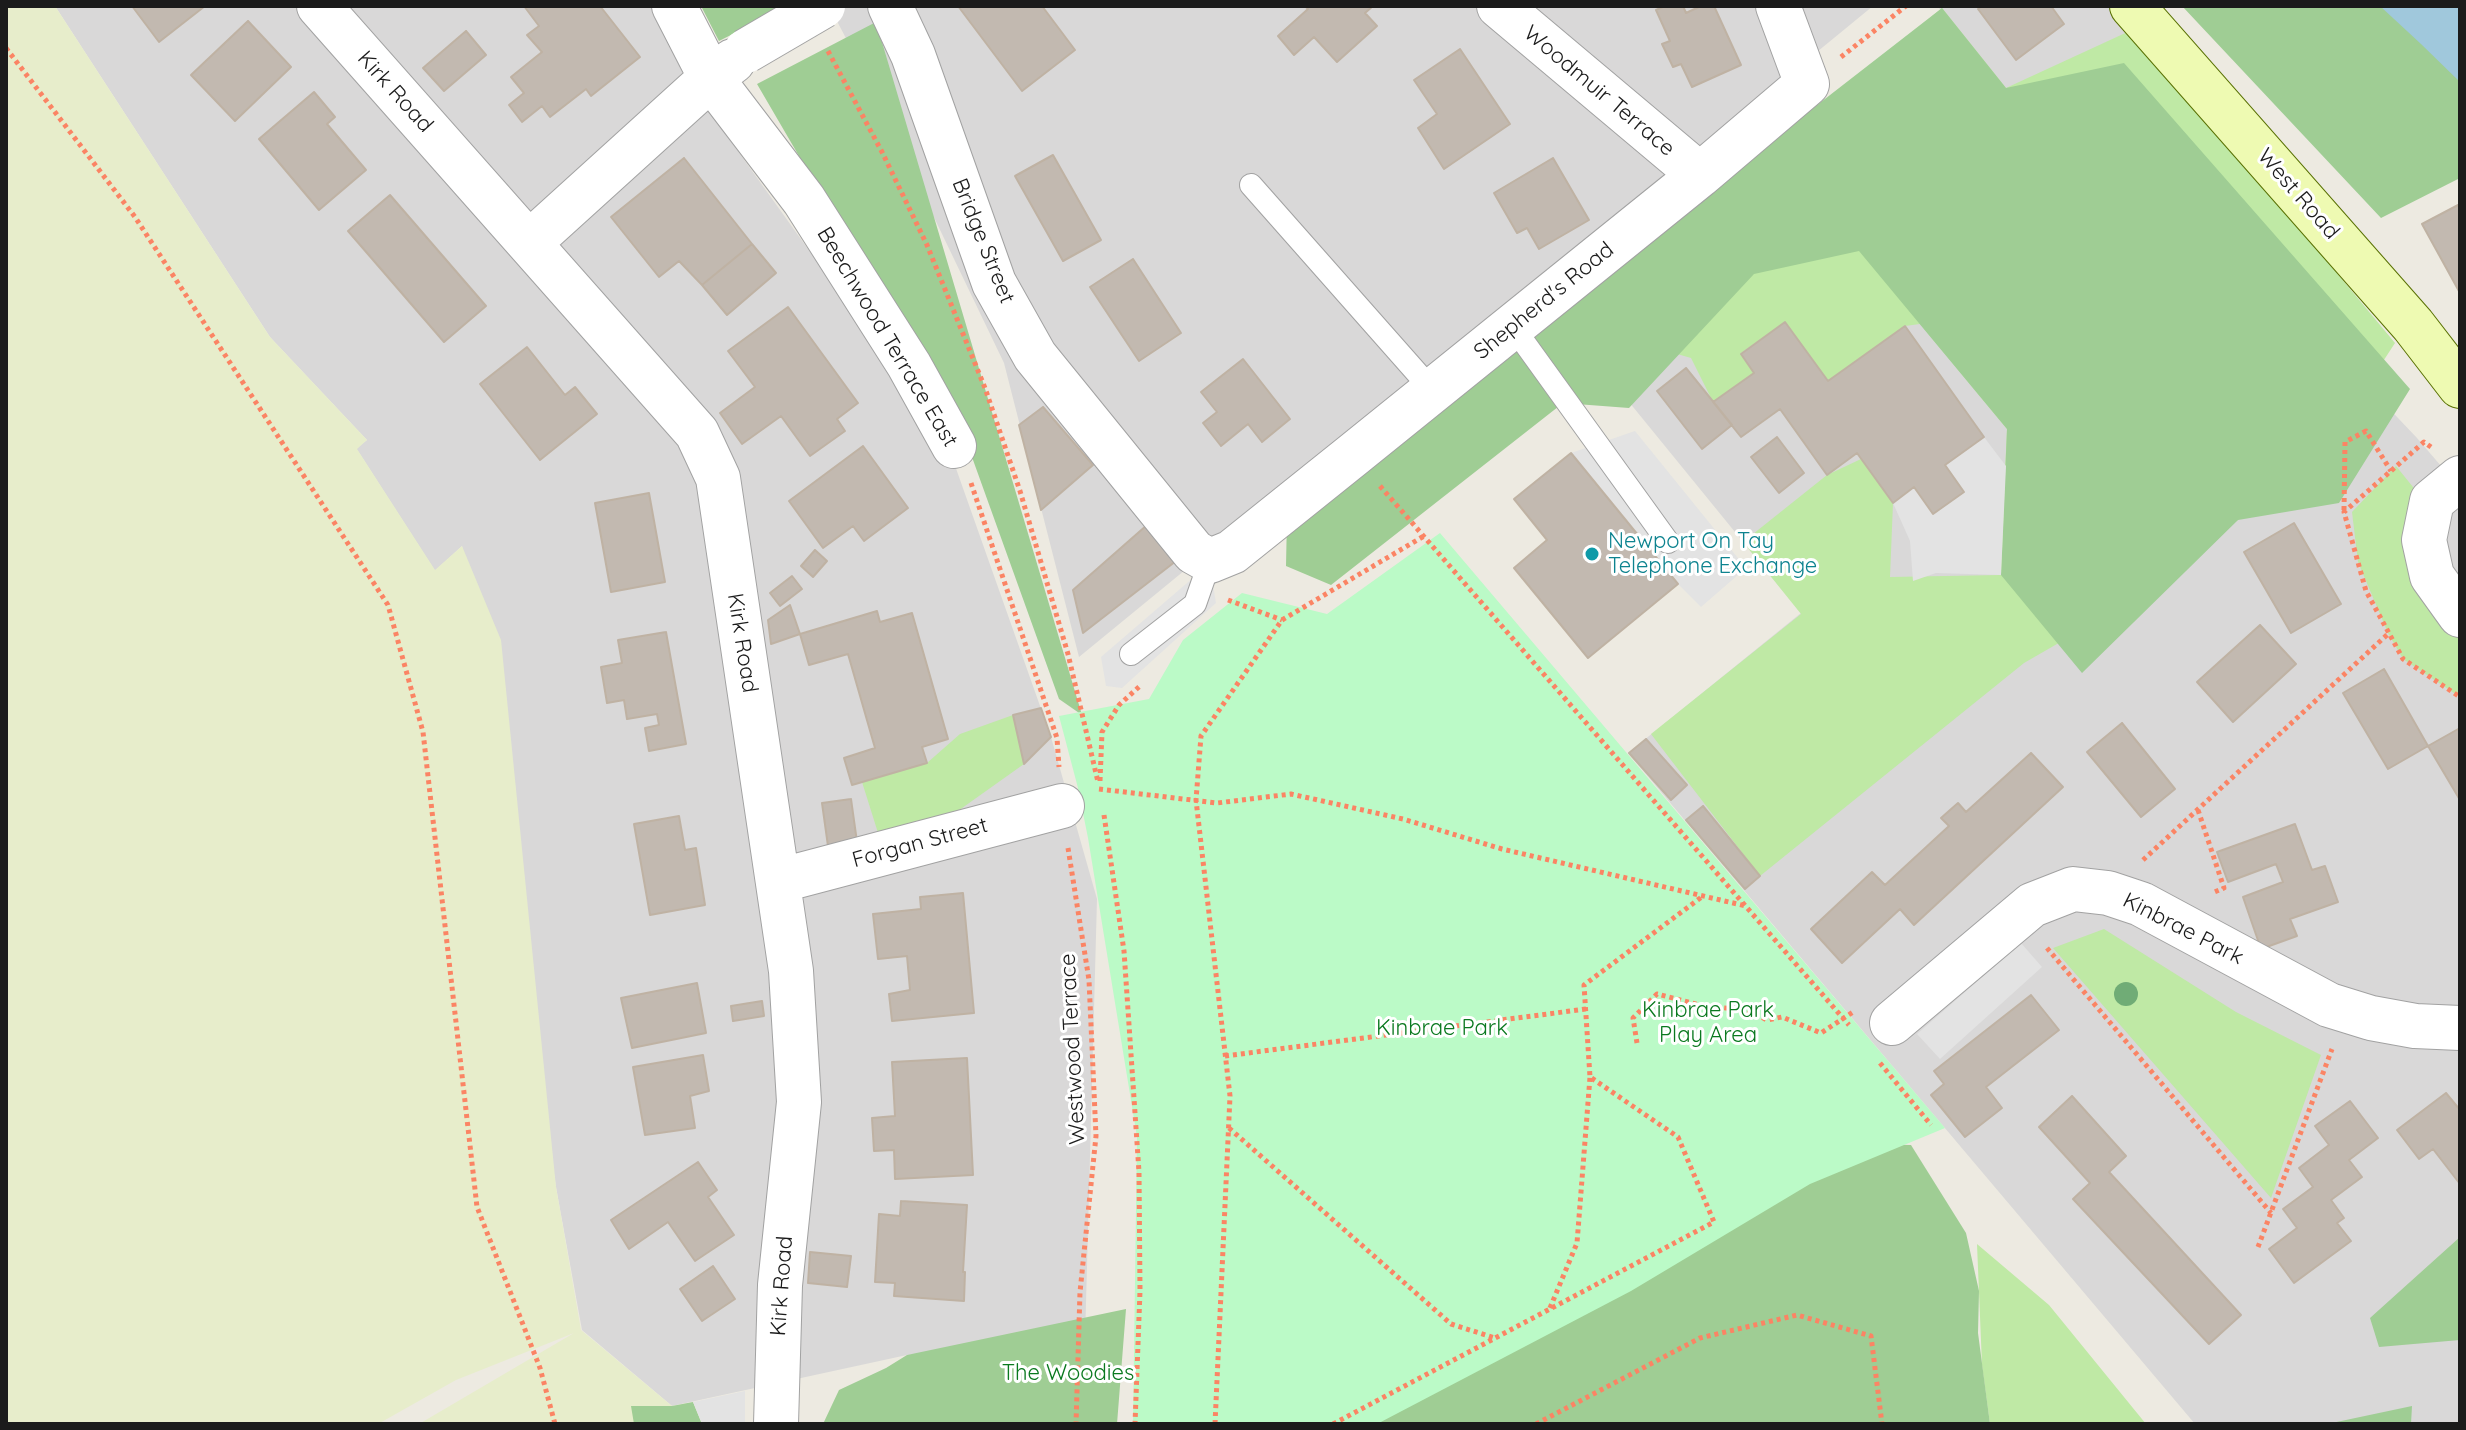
<!DOCTYPE html>
<style>
body{margin:0}
#map{position:relative;width:2466px;height:1430px;overflow:hidden;background:#edeae1;font-family:Quicksand,sans-serif}
canvas{display:block}
.frame{position:absolute;inset:0;border:8px solid #1b1b1b;pointer-events:none}
</style>
<div id="map">
<canvas width="2466" height="1430"></canvas>
<div class="frame"></div>
</div>
<script>
const ctx = document.querySelector('canvas').getContext('2d');
ctx.lineJoin = 'round';
function paint(path, color) { ctx.fillStyle = color; ctx.fill(path, 'evenodd'); }
const shape = rows => new Path2D(rows.map(r => 'M' + r).join(''));
function strokePath(path, color, width, dash) { ctx.strokeStyle = color; ctx.lineWidth = width; ctx.lineCap = dash ? 'butt' : 'round'; ctx.setLineDash(dash || []); ctx.stroke(path); }
function write(font, color, halo, rows, align = 'center') {
  ctx.font = font + ' Quicksand,sans-serif'; ctx.lineWidth = 6; ctx.setLineDash([]); ctx.textBaseline = 'middle'; ctx.strokeStyle = halo; ctx.fillStyle = color; for (const [text, x, y, turn = 0] of rows) {
    ctx.save(); ctx.translate(x, y); ctx.rotate((+turn || 0) * Math.PI / 180); ctx.textAlign = isNaN(turn) ? turn : align; if (halo) ctx.strokeText(text, 0, 0); ctx.fillText(text, 0, 0); ctx.restore();
  }
}
paint(shape([
 [55,6,655,6,712,115,947,443,1051,737,1097,899,1085,1340,907,1355,672,1406,582,1330,556,1187,462,546,435,571,356,448,367,440,270,337],
 [829,6,1873,6,1079,657,1004,363,868,80],
 [1937,6,2126,6,2140,47,2097,101,2417,438,2460,488,2460,1424,2195,1424,1628,753,1801,613,1563,321,1947,16]
]), '#d9d8d8');
paint(shape([
 [6,6,55,6,270,337,367,440,357,449,435,570,462,546,501,640,556,1187,581,1330,672,1406,693,1402,702,1424,419,1424,574,1333,456,1380,378,1424,6,1424]
]), '#e7edcb');
paint(shape([
 [1942,8,2006,88,2134,29,2395,343,2367,386,2238,520,2057,644,2024,663,1760,876,1651,734,1801,614,1743,542,1827,475,1861,459,1893,503,1890,577,2000,575,2007,429,1920,324,1905,326,1828,381,1785,322,1741,353,1754,373,1713,402,1691,358,1563,321],
 [2396,466,2417,492,2427,606,2460,640,2460,697,2403,659,2388,633,2358,562,2352,512],
 [1013,715,1024,764,941,823,879,836,862,782,927,763,960,734],
 [2104,929,2236,1012,2321,1055,2271,1198,2053,948],
 [1977,1244,2049,1305,2146,1424,1990,1424,1982,1365]
]), '#bfe9a5');
paint(shape([
 [701,6,776,6,778,11,719,41],
 [2182,6,2386,6,2460,74,2460,178,2381,218],
 [1942,8,2006,88,2124,63,2410,389,2339,503,2238,520,2082,673,2001,575,2007,429,1859,251,1754,274,1629,408,1563,403,1331,585,1286,566,1287,517],
 [876,22,1082,715,1059,699,968,446,757,84],
 [1865,1144,1911,1145,1966,1233,1979,1291,1978,1333,1990,1424,1357,1424],
 [2460,1237,2460,1340,2379,1347,2370,1318],
 [1126,1309,1117,1424,823,1424,839,1390,886,1368,907,1355],
 [693,1402,702,1424,634,1424,631,1406,672,1406],
 [2412,1406,2411,1424,2327,1424]
]), '#9fcd94');
paint(shape([
 [1440,533,1945,1128,1810,1184,1631,1291,1377,1424,1133,1424,1137,1137,1088,838,1078,788,1059,716,1149,699,1183,640,1242,593,1327,614]
]), '#bbfac7');
paint(shape([
 [1635,431,1746,568,1701,607,1678,584,1571,453],
 [1984,437,2006,466,2001,575,1936,573,1913,581,1910,541,1893,503,1914,487,1934,514,1964,492,1945,465],
 [1194,577,1212,579,1216,603,1122,688,1106,686,1101,657],
 [2021,943,2042,967,1940,1059,1917,1034],
 [745,1391,745,1424,702,1424,693,1402]
]), '#e3e3e3');
paint(shape([
 [2380,6,2460,6,2460,82,2421,44]
]), '#a0c8dc');
const building = shape([
 [132,6,205,6,159,42,132,6],
 [524,6,600,6,640,57,591,96,586,89,550,117,542,106,522,122,509,105,524,93,511,77,542,52,527,35,539,26,524,6],
 [958,6,1042,6,1075,50,1022,91,958,6],
 [1305,6,1373,6,1365,13,1377,26,1337,62,1314,37,1294,55,1278,36,1308,9,1305,6],
 [1665,6,1683,6,1686,13,1701,6,1714,6,1741,65,1692,87,1681,64,1673,67,1662,44,1670,41,1656,10,1665,6],
 [1982,6,2051,6,2064,24,2016,60,1978,9,1982,6],
 [248,21,291,67,235,121,191,75,248,21],
 [466,31,486,55,444,91,423,68,466,31],
 [1460,49,1510,124,1444,169,1418,128,1437,114,1414,80,1460,49],
 [314,92,335,117,327,124,366,170,319,210,259,139,314,92],
 [1053,155,1101,240,1063,261,1015,176,1053,155],
 [684,158,752,244,702,285,679,261,659,277,611,217,684,158],
 [1553,158,1589,220,1539,249,1527,228,1517,233,1494,193,1553,158],
 [390,195,486,306,444,342,348,231,390,195],
 [2460,204,2460,293,2422,224,2460,204],
 [752,244,776,273,727,315,702,285,752,244],
 [1133,259,1181,333,1139,361,1090,287,1133,259],
 [788,307,858,403,837,419,845,431,810,456,781,416,742,444,720,413,755,387,728,351,788,307],
 [1785,322,1828,381,1905,326,1984,437,1945,465,1964,492,1933,514,1914,487,1893,503,1857,453,1827,475,1780,409,1741,437,1713,402,1754,373,1741,354,1785,322],
 [527,347,565,395,575,387,597,414,540,460,480,384,527,347],
 [1243,359,1290,419,1262,442,1248,424,1221,446,1203,423,1217,412,1201,392,1243,359],
 [1686,368,1732,425,1702,449,1657,391,1686,368],
 [1043,407,1093,465,1041,510,1019,425,1043,407],
 [1777,437,1804,473,1779,493,1751,457,1777,437],
 [863,446,908,508,864,541,853,526,823,548,789,501,863,446],
 [1571,453,1678,584,1588,658,1514,568,1547,540,1514,499,1571,453],
 [649,493,665,582,611,592,595,503,649,493],
 [2294,523,2341,604,2291,633,2244,552,2294,523],
 [1147,525,1176,561,1083,633,1073,590,1147,525],
 [815,550,827,561,813,577,801,566,815,550],
 [792,576,802,589,780,606,770,593,792,576],
 [790,605,800,634,771,644,768,620,790,605],
 [877,611,880,622,912,613,948,739,922,747,927,763,852,785,844,758,875,748,848,654,809,665,800,634,877,611],
 [2260,625,2296,664,2233,722,2197,682,2260,625],
 [666,632,686,744,649,751,645,728,659,725,657,714,627,719,624,700,607,703,601,667,622,663,618,640,666,632],
 [2384,669,2428,746,2388,769,2343,693,2384,669],
 [1041,708,1051,737,1024,764,1013,715,1041,708],
 [2122,723,2175,789,2141,817,2087,752,2122,723],
 [2460,728,2460,800,2428,746,2460,728],
 [1646,739,1687,785,1671,800,1629,753,1646,739],
 [2031,753,2063,787,1914,925,1900,909,1842,963,1811,929,1872,872,1885,885,1949,826,1941,818,1958,803,1966,812,2031,753],
 [851,799,857,842,828,846,822,803,851,799],
 [1703,806,1760,876,1745,889,1686,820,1703,806],
 [679,816,685,850,696,848,705,905,650,915,634,824,679,816],
 [2295,824,2312,870,2325,866,2338,902,2290,919,2297,936,2261,949,2243,897,2283,882,2276,864,2228,882,2217,852,2295,824],
 [963,893,974,1013,892,1021,889,994,910,990,907,956,878,959,873,914,921,909,920,897,963,893],
 [697,983,706,1033,632,1048,621,998,697,983],
 [2031,995,2059,1030,1986,1087,2002,1108,1965,1137,1931,1095,1944,1084,1934,1071,2031,995],
 [762,1001,764,1016,733,1021,731,1006,762,1001],
 [703,1055,709,1091,690,1096,695,1128,645,1135,633,1067,703,1055],
 [967,1058,973,1175,895,1179,894,1150,874,1151,872,1118,895,1116,892,1062,967,1058],
 [2446,1093,2460,1110,2460,1184,2433,1149,2419,1159,2397,1130,2446,1093],
 [2072,1096,2126,1156,2109,1172,2241,1315,2209,1344,2073,1199,2090,1183,2039,1127,2072,1096],
 [2350,1101,2378,1138,2349,1160,2362,1177,2331,1200,2344,1218,2337,1223,2351,1241,2294,1283,2269,1249,2297,1228,2283,1209,2313,1187,2299,1168,2329,1145,2315,1126,2350,1101],
 [698,1162,717,1190,708,1197,734,1235,695,1261,668,1222,629,1249,611,1220,698,1162],
 [901,1201,967,1205,963,1272,965,1272,964,1301,894,1296,895,1283,875,1282,879,1214,900,1216,901,1201],
 [810,1252,851,1256,847,1287,808,1283,810,1252],
 [713,1266,735,1299,702,1321,680,1289,713,1266]
]);
paint(building, '#c2b9b0');
strokePath(building, '#bfb2a3', 2);
const service = shape([
 [1251,185,1433,391],
 [1513,327,1668,542],
 [1131,654,1195,604,1210,561]
]);
const minor = shape([
 [319,6,697,433,718,478,791,971,799,1102,780,1285,776,1424],
 [674,6,711,78,804,200,909,365,954,446],
 [890,6,913,55,994,283,1035,356,1194,552,1210,561,1232,552,1353,455,1700,175,1807,84,1778,6],
 [1499,6,1700,175],
 [529,243,711,78,733,61],
 [2460,478,2432,501,2424,540,2432,576,2460,615],
 [778,881,1062,806],
 [1892,1023,2032,905,2073,889,2108,893,2141,904,2329,1005,2371,1018,2415,1026,2460,1028]
]);
const secondary = shape([
 [2132,6,2413,325,2460,386]
]);
strokePath(service, '#a2a2a2', 24);
strokePath(minor, '#a2a2a2', 46);
strokePath(secondary, '#597103', 46);
strokePath(shape([
 [6,48,135,217,388,605,423,732,477,1207,540,1368,555,1424],
 [828,51,882,152,927,245,985,388,1020,491,1068,654,1098,782],
 [1841,57,1906,6],
 [2431,447,2424,442,2344,512,2366,591,2403,659,2460,697],
 [971,483,1057,738,1059,767],
 [1380,486,1849,1025],
 [2344,510,2345,442,2366,431,2391,471],
 [1228,600,1282,620],
 [1100,781,1102,732,1119,705,1141,685],
 [1099,789,1217,803,1291,794,1403,819,1502,849,1746,906],
 [2198,810,2224,888,2212,893],
 [1104,815,1124,951,1139,1172,1140,1291,1135,1424],
 [1068,848,1089,980,1096,1136,1080,1292,1076,1424],
 [2143,860,2389,633],
 [2047,948,2271,1213],
 [1637,1043,1633,1018,1657,994,1704,1006,1747,1010,1767,1020,1782,1017,1821,1033,1853,1012],
 [1225,1056,1586,1009],
 [1880,1063,1931,1125],
 [1229,1128,1451,1324,1495,1338],
 [2258,1247,2332,1049],
 [1550,1308,1577,1243,1590,1077],
 [1215,1424,1230,1096,1196,800,1201,736,1282,620,1424,536],
 [1333,1424,1714,1222,1678,1137,1590,1077,1584,985,1703,896],
 [1536,1424,1700,1338,1797,1315,1871,1336,1882,1424]
]), '#fb8464', 5, [4, 4]);
strokePath(service, '#fff', 22);
strokePath(minor, '#fff', 44);
strokePath(secondary, '#eefab2', 44);
const minorBridge = shape([
 [746,51,823,6]
]);
strokePath(minorBridge, '#a2a2a2', 46, []);
strokePath(minorBridge, '#fff', 44);
ctx.fillStyle = '#70ac76';
for (const [x, y] of [
 [2126,994]
]) { ctx.beginPath(); ctx.arc(x, y, 12, 0, 2 * Math.PI); ctx.fill(); }
for (const [x, y, r, color] of [
 [1592,554,8,"#0f9aa8"]
]) { const dot = new Path2D(); dot.arc(x, y, r, 0, 2 * Math.PI); ctx.fillStyle = color; ctx.fill(dot); strokePath(dot, '#fff', 3); }
write('22px', '#1b1b1b', '#fff', [
 ["Woodmuir Terrace",1599,91,40],
 ["Kirk Road",395,92,48],
 ["West Road",2298,194,49],
 ["Bridge Street",983,241,68],
 ["Shepherd's Road",1544,301,-39],
 ["Beechwood Terrace East",887,337,59],
 ["Kirk Road",742,643,81],
 ["Forgan Street",920,843,-15],
 ["Kinbrae Park",2183,929,27],
 ["Westwood Terrace",1073,1049,-93],
 ["Kirk Road",782,1286,-86]
]);
write('22px', '#0d838f', '#fff', [
 ["Newport On Tay",1608,541],
 ["Telephone Exchange",1608,566]
], 'left');
write('22px', '#0a791f', '#fff', [
 ["Kinbrae Park",1708,1010],
 ["Play Area",1708,1035],
 ["Kinbrae Park",1442,1028],
 ["The Woodies",1068,1373]
]);
</script>
